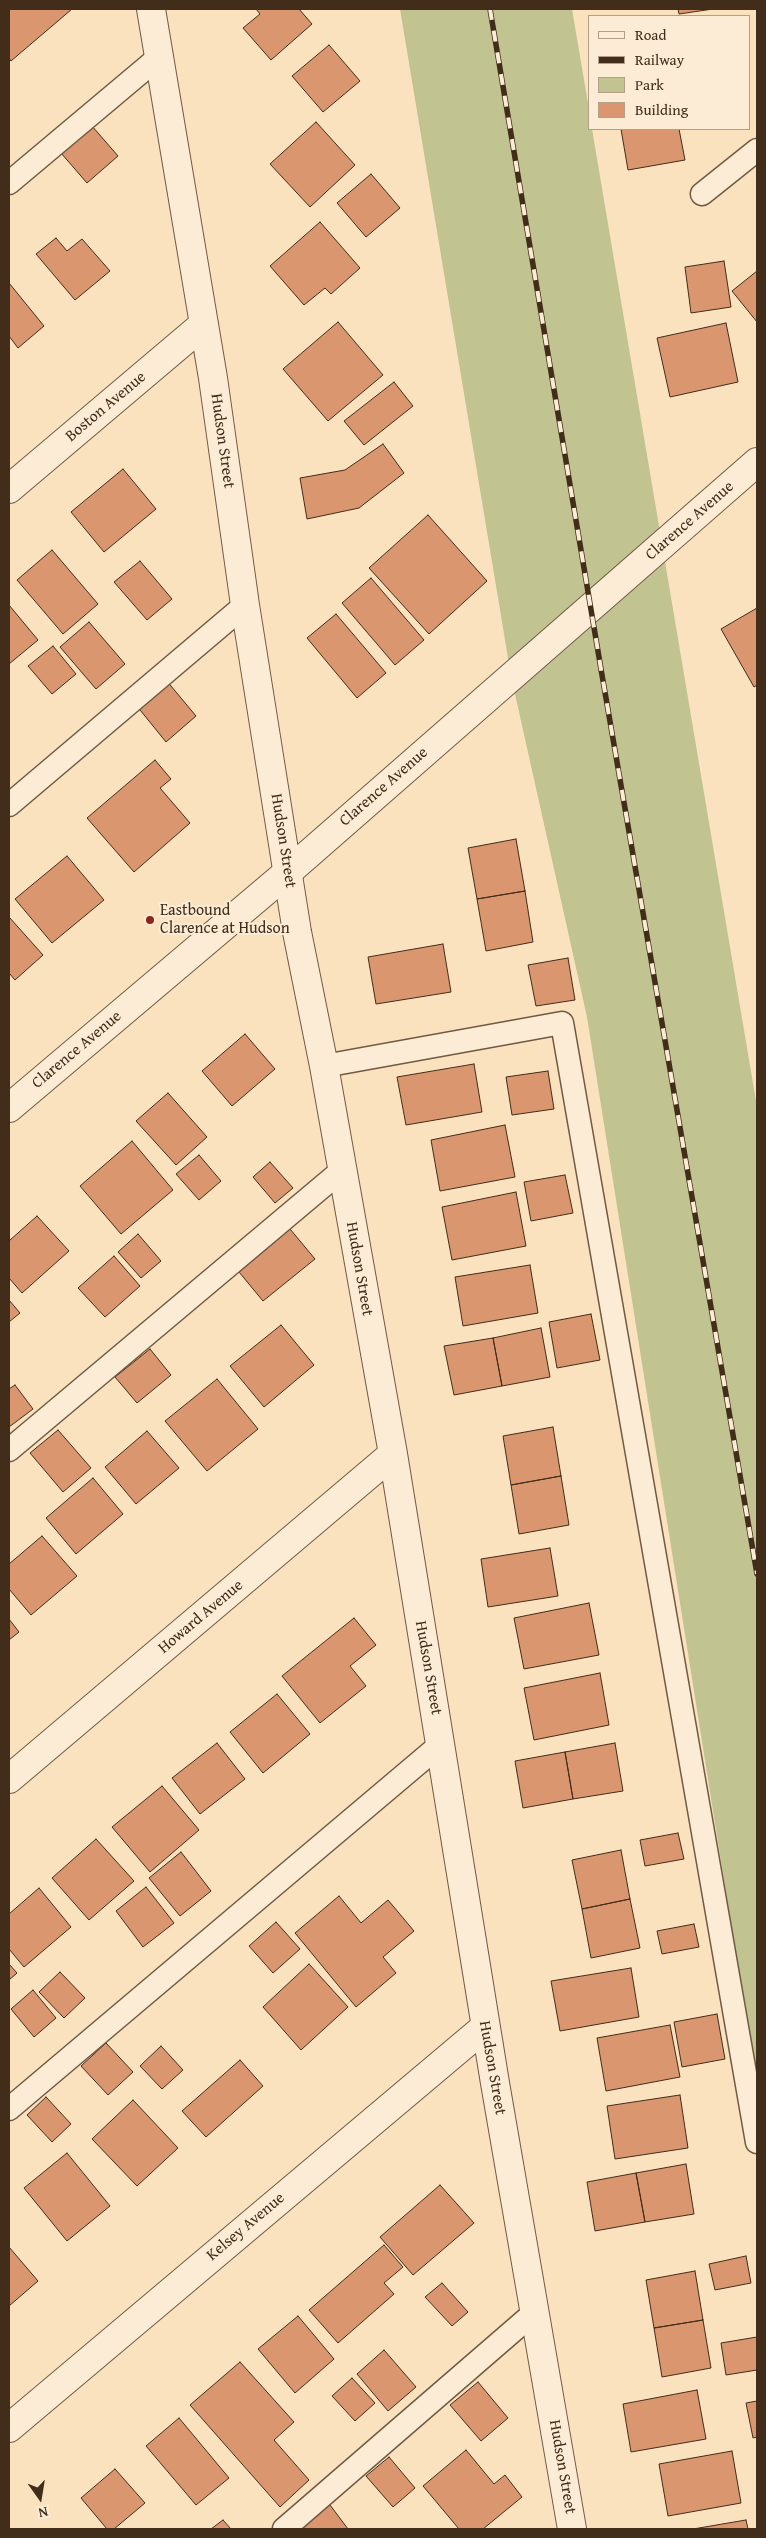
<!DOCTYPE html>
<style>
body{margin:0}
#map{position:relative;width:766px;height:2538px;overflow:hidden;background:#fbe2be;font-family:"Gentium Book Plus",serif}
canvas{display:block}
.frame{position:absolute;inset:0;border:10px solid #422c1a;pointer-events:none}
.legend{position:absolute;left:588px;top:15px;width:162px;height:115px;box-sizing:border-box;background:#fcecd5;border:1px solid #b29f8a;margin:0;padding:6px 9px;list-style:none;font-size:15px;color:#422c1a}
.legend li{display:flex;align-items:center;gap:10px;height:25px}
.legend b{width:25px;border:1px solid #b29f8a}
.north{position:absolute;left:15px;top:2473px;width:50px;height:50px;-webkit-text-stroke:4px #fcecd5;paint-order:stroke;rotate:167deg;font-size:14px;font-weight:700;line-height:20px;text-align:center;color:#422c1a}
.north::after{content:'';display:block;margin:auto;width:18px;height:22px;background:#422c1a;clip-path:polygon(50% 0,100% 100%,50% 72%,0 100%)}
</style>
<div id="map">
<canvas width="766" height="2538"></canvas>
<div class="frame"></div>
<ul class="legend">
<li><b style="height:6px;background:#fcecd5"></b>Road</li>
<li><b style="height:6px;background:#422c1a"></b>Railway</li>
<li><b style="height:14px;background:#c1c390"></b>Park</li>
<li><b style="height:14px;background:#d9966f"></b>Building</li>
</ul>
<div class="north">N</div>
</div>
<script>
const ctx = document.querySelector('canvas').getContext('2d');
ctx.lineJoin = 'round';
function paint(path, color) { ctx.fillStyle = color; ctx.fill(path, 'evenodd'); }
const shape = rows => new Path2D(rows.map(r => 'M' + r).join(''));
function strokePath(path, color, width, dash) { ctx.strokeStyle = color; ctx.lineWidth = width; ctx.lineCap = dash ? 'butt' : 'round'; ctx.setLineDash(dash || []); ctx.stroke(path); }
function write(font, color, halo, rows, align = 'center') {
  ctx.font = font + ' "Gentium Book Plus",serif'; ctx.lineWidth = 4; ctx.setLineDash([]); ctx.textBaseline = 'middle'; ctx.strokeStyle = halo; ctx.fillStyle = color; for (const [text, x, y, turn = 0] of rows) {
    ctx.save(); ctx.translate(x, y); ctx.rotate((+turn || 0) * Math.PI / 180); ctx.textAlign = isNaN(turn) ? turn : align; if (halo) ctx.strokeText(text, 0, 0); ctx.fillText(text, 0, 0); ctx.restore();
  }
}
paint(shape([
 [400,9,572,9,590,115,590,129,592,129,757,1107,757,2088,587,1017,511,676]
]), '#c1c390');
const building = shape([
 [9,9,72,9,11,61,9,58,9,9],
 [256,9,299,9,312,24,271,60,243,28,260,14,256,9],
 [678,9,713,9,679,14,678,9],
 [329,45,360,81,323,112,292,76,329,45],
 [316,122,355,165,310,207,270,164,316,122],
 [92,126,118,156,87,183,61,153,92,126],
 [621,129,679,129,685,160,628,170,621,129],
 [371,174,400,208,366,237,337,203,371,174],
 [320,222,360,268,331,294,325,288,304,305,270,266,320,222],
 [56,238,67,251,82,239,110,271,75,300,36,254,56,238],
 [724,261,731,307,691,313,685,267,724,261],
 [757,271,757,322,732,291,757,271],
 [9,283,44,326,18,348,9,336,9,283],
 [338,322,383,375,328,421,283,369,338,322],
 [726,323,738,382,670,397,657,338,726,323],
 [394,382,413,406,364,445,344,421,394,382],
 [383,444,404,473,359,508,307,519,300,478,345,470,383,444],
 [123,469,156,509,104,552,71,512,123,469],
 [428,515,487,581,429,634,369,568,428,515],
 [52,550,98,604,63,634,17,580,52,550],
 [140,561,172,599,147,620,114,582,140,561],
 [371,578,424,640,395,665,342,603,371,578],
 [9,605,38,640,9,664,9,605],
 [757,608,757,685,754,687,721,629,757,608],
 [336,614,386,673,357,698,307,638,336,614],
 [89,622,125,664,96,689,60,647,89,622],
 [53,646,76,674,52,694,28,666,53,646],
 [166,680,196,716,166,742,136,705,166,680],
 [155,760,171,779,160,788,190,823,134,872,87,818,155,760],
 [516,839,525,891,477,899,468,848,516,839],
 [67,856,104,900,52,943,15,899,67,856],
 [525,891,533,942,486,951,477,899,525,891],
 [9,917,43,955,15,980,9,973,9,917],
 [443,944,451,992,376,1004,368,957,443,944],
 [568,958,575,1000,536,1006,528,965,568,958],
 [245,1034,275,1069,232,1106,202,1071,245,1034],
 [474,1064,482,1112,406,1125,397,1077,474,1064],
 [548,1071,554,1109,512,1115,506,1077,548,1071],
 [168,1093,207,1137,176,1165,136,1121,168,1093],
 [505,1125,515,1177,440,1191,431,1140,505,1125],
 [132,1141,173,1190,121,1234,80,1186,132,1141],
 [199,1155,221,1181,199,1200,176,1174,199,1155],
 [270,1162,293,1188,275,1203,253,1177,270,1162],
 [565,1175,573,1213,531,1221,524,1182,565,1175],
 [516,1192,526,1246,452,1260,442,1207,516,1192],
 [37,1216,69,1251,22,1293,9,1278,9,1241,37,1216],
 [290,1229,315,1259,263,1301,239,1272,290,1229],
 [138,1234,161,1261,141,1278,118,1252,138,1234],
 [114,1256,140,1286,105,1317,78,1288,114,1256],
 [530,1265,538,1313,463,1326,455,1277,530,1265],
 [9,1300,20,1313,9,1322,9,1300],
 [591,1314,600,1360,557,1368,549,1322,591,1314],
 [281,1325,314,1365,264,1407,230,1366,281,1325],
 [541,1328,550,1377,502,1386,493,1338,541,1328],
 [493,1338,502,1386,454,1395,444,1346,493,1338],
 [150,1349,171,1375,137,1403,115,1377,150,1349],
 [217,1379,258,1429,207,1471,165,1421,217,1379],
 [15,1385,33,1409,9,1427,9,1389,15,1385],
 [553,1427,561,1476,511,1485,503,1436,553,1427],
 [58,1430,91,1468,63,1492,30,1453,58,1430],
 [147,1431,179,1468,136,1504,105,1467,147,1431],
 [561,1476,569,1525,519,1534,511,1485,561,1476],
 [93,1478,123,1514,76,1554,46,1518,93,1478],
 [42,1536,77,1576,31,1615,9,1589,9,1564,42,1536],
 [550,1548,558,1596,488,1607,481,1559,550,1548],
 [589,1603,599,1655,524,1669,514,1618,589,1603],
 [354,1618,376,1645,350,1666,366,1686,320,1723,282,1676,354,1618],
 [9,1619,19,1632,9,1640,9,1619],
 [600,1673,609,1725,534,1740,524,1688,600,1673],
 [277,1694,310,1734,263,1773,230,1732,277,1694],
 [217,1743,245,1779,200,1814,172,1778,217,1743],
 [615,1743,623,1791,573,1799,565,1752,615,1743],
 [565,1752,573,1799,523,1808,515,1761,565,1752],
 [162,1786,199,1830,150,1872,112,1827,162,1786],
 [678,1833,684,1859,645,1866,640,1840,678,1833],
 [96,1839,134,1881,89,1920,52,1878,96,1839],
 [621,1850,630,1899,582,1909,572,1860,621,1850],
 [181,1852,211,1891,180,1916,149,1878,181,1852],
 [146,1887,174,1923,143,1947,116,1911,146,1887],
 [39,1888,71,1927,24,1967,9,1949,9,1914,39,1888],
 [339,1896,361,1923,388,1900,414,1931,383,1957,396,1973,356,2007,295,1933,339,1896],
 [630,1899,640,1948,591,1958,582,1909,630,1899],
 [276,1922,300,1949,273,1973,249,1946,276,1922],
 [694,1924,699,1947,662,1954,657,1931,694,1924],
 [9,1964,17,1973,9,1980,9,1964],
 [309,1964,348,2007,301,2050,263,2007,309,1964],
 [631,1968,639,2017,560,2031,551,1981,631,1968],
 [60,1972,85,1998,64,2018,39,1992,60,1972],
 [33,1990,56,2018,34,2037,11,2009,33,1990],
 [717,2014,725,2059,682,2067,674,2022,717,2014],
 [670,2025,680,2077,606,2091,597,2038,670,2025],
 [106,2043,133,2072,108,2095,81,2066,106,2043],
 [161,2046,183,2070,162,2089,140,2066,161,2046],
 [240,2060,263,2086,206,2137,182,2111,240,2060],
 [680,2095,688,2148,615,2159,607,2106,680,2095],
 [46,2097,71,2124,52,2142,27,2115,46,2097],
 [133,2100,178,2148,137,2186,92,2139,133,2100],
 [67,2153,110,2206,67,2241,24,2188,67,2153],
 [686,2164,694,2214,645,2222,636,2173,686,2164],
 [636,2173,645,2222,595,2231,587,2182,636,2173],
 [440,2185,474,2223,413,2275,380,2237,440,2185],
 [384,2245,403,2267,384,2283,394,2294,338,2343,309,2310,384,2245],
 [9,2247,38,2281,9,2306,9,2247],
 [746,2256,751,2283,715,2290,709,2264,746,2256],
 [695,2271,703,2320,654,2328,646,2280,695,2271],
 [442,2283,468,2312,452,2326,425,2297,442,2283],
 [298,2316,334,2359,295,2393,258,2349,298,2316],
 [703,2320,711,2368,662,2377,654,2328,703,2320],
 [757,2337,757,2370,726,2375,721,2343,757,2337],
 [384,2350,416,2387,388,2411,357,2374,384,2350],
 [240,2362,294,2422,274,2440,309,2480,280,2507,190,2405,240,2362],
 [352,2378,375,2403,355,2421,332,2396,352,2378],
 [478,2382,508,2418,481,2441,450,2405,478,2382],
 [697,2390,706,2439,631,2452,623,2404,697,2390],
 [757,2401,757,2437,753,2438,746,2403,757,2401],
 [179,2418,229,2478,196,2505,146,2446,179,2418],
 [466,2450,494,2484,505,2475,522,2497,483,2529,459,2529,423,2486,466,2450],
 [732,2451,741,2503,668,2516,659,2464,732,2451],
 [389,2457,415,2488,393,2507,366,2476,389,2457],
 [115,2469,145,2503,114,2529,107,2529,81,2498,115,2469],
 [330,2505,348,2529,300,2529,330,2505],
 [223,2520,231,2529,211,2529,223,2520],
 [746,2520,748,2529,693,2529,746,2520]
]);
paint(building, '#d9966f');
strokePath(building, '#422c1a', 1);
const service = shape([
 [9,183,159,57],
 [702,194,757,150],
 [9,805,245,605],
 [324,1066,562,1023,757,2142],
 [9,1450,341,1171],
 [9,2109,441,1744],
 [284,2529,536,2311]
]);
const minor = shape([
 [151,9,213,378,245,605,297,932,324,1066,393,1454,495,2083,572,2529],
 [9,489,204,324],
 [9,1779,393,1454],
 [9,2428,485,2027]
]);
const tertiary = shape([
 [9,1108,288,872,757,462]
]);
strokePath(service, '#705a43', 25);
strokePath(minor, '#705a43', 30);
strokePath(tertiary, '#705a43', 30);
strokePath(service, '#fcecd5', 22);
strokePath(minor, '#fcecd5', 28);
strokePath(tertiary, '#fcecd5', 28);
const rail = shape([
 [490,9,602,675,757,1574]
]);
strokePath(rail, '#422c1a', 5.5);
strokePath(rail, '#fcecd5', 4, [11]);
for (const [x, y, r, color] of [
 [150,920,5,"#8f2418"]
]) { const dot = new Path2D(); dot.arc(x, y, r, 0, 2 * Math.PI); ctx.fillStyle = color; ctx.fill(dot); strokePath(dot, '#fcecd5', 2); }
write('16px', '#422c1a', '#fcecd5', [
 ["Boston Avenue",106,407,-40],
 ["Hudson Street",222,441,82],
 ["Clarence Avenue",690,521,-41],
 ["Clarence Avenue",384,787,-41],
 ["Hudson Street",283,841,81],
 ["Clarence Avenue",77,1050,-40],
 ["Hudson Street",359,1269,80],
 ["Howard Avenue",201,1617,-40],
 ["Hudson Street",428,1668,80],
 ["Hudson Street",492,2068,80],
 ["Kelsey Avenue",246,2227,-40],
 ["Hudson Street",562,2467,80]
]);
write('16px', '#422c1a', '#fcecd5', [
 ["Eastbound",160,911],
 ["Clarence at Hudson",160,929]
], 'left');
</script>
